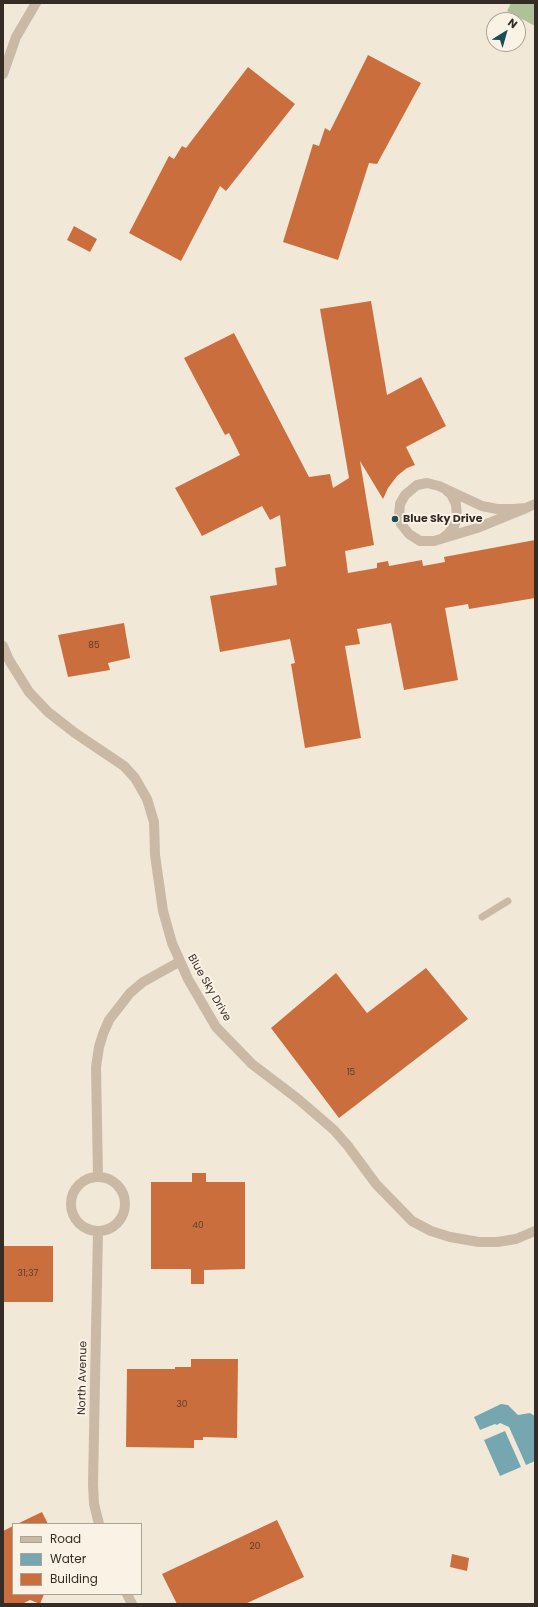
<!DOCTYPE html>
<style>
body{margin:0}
#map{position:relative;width:538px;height:1607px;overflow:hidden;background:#f2e8d8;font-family:Poppins,sans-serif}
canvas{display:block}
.frame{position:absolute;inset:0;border:4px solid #352c26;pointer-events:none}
.legend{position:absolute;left:12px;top:1523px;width:130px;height:72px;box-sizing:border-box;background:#faf2e4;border:1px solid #aba398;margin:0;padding:5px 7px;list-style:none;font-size:12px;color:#352c26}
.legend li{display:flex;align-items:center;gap:8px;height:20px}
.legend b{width:20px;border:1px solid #aba398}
.north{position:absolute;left:486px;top:12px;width:40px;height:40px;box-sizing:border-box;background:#faf2e4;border:1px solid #aba398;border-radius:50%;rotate:37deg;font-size:11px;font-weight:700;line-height:16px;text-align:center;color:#352c26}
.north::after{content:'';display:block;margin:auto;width:14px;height:18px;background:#1a4d57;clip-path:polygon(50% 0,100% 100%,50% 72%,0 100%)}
</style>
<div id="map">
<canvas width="538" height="1607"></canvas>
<div class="frame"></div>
<ul class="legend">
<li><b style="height:5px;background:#cab9a4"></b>Road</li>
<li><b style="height:11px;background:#76a7b0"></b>Water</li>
<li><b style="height:11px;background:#ca6e3e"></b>Building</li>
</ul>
<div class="north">N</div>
</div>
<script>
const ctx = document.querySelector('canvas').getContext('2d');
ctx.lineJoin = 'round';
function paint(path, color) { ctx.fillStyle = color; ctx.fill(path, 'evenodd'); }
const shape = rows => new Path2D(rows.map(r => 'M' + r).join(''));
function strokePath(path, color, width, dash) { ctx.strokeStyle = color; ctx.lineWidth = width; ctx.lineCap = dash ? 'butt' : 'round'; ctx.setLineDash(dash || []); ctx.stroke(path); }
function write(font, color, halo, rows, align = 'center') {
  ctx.font = font + ' Poppins,sans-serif'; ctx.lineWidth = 4; ctx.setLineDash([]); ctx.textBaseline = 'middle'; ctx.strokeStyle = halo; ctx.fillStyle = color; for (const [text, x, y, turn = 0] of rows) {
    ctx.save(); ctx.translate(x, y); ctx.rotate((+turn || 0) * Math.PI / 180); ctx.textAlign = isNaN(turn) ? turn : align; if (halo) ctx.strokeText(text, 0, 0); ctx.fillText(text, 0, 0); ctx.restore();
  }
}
paint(shape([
 [511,3,535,3,535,26,507,11]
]), '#afc198');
paint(shape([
 [501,1404,508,1405,518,1415,530,1413,535,1416,535,1461,526,1465,509,1427,500,1423,497,1425,495,1424,480,1430,474,1417],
 [505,1431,521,1467,500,1476,484,1440]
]), '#76a7b0');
paint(shape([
 [368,55,421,83,377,164,369,163,338,260,283,242,313,144,319,146,325,128,330,131],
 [248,67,295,104,226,191,220,186,181,261,129,233,169,156,174,159,182,146,186,148],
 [74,226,97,239,90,252,67,240],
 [371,301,387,395,421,377,446,426,406,447,415,465,407,468,397,476,388,488,383,499,360,461,374,545,345,551,348,573,377,568,377,563,388,561,389,566,422,560,423,566,445,562,444,557,535,540,535,598,469,609,468,604,445,608,458,680,404,690,391,623,357,629,360,644,345,646,361,738,305,748,291,664,295,663,290,639,220,652,210,596,277,585,275,568,286,566,280,515,270,520,262,506,202,536,175,488,240,455,229,433,225,435,184,358,234,333,309,477,330,474,333,488,349,478,320,309],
 [124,623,130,658,108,663,110,670,68,677,58,635],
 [426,968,468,1019,339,1118,271,1028,336,973,367,1013],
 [192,1173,206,1173,206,1182,245,1182,245,1269,204,1270,204,1284,191,1284,191,1269,151,1269,151,1182,192,1182],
 [3,1246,53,1246,53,1302,3,1302],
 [191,1359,238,1359,237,1438,203,1437,203,1440,194,1440,194,1448,126,1447,127,1369,175,1369,175,1367,191,1367],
 [42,1512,48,1524,17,1524],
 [277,1520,304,1577,245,1604,177,1604,162,1574],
 [13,1526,13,1594,44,1594,40,1604,30,1600,22,1604,3,1604,3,1531],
 [452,1554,469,1558,467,1571,450,1567]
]), '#ca6e3e');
strokePath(shape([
 [482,917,508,901]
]), '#cab9a4', 7);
strokePath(shape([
 [3,74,16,37,36,3],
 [526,508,513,509,497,509,482,506,439,486,427,483,417,485,405,495,400,504,399,516,401,524,409,534,420,541,434,541,477,528,526,508,535,504],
 [443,538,448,534,454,526,457,519,456,504,451,494,447,491],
 [3,646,9,660,29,692,48,712,75,733,124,766,135,778,147,799,154,822,155,855,163,911,172,943,188,979,216,1027,252,1064,298,1099,334,1130,348,1146,376,1184,412,1221,431,1231,450,1237,479,1242,497,1242,516,1239,535,1231],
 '71 1204a27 27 0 1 1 54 0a27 27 0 1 1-54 0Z',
 [98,1177,96,1067,99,1047,103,1034,109,1020,130,993,143,982,179,962],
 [98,1231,93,1484,94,1504,99,1524],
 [127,1594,132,1604]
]), '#cab9a4', 10);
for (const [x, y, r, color] of [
 [395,519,4,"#1a4d57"]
]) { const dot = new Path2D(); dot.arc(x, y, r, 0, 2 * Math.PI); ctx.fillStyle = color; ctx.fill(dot); strokePath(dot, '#faf2e4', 1.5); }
write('9px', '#5a3c2c', null, [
 ["85",94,646],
 ["15",351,1073],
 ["40",198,1226],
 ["31;37",28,1274],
 ["30",182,1405],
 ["20",255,1547]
]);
write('bold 11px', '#352c26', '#faf2e4', [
 ["Blue Sky Drive",403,519]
], 'left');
write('11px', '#352c26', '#faf2e4', [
 ["Blue Sky Drive",209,988,60],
 ["North Avenue",83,1378,-89]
]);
</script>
